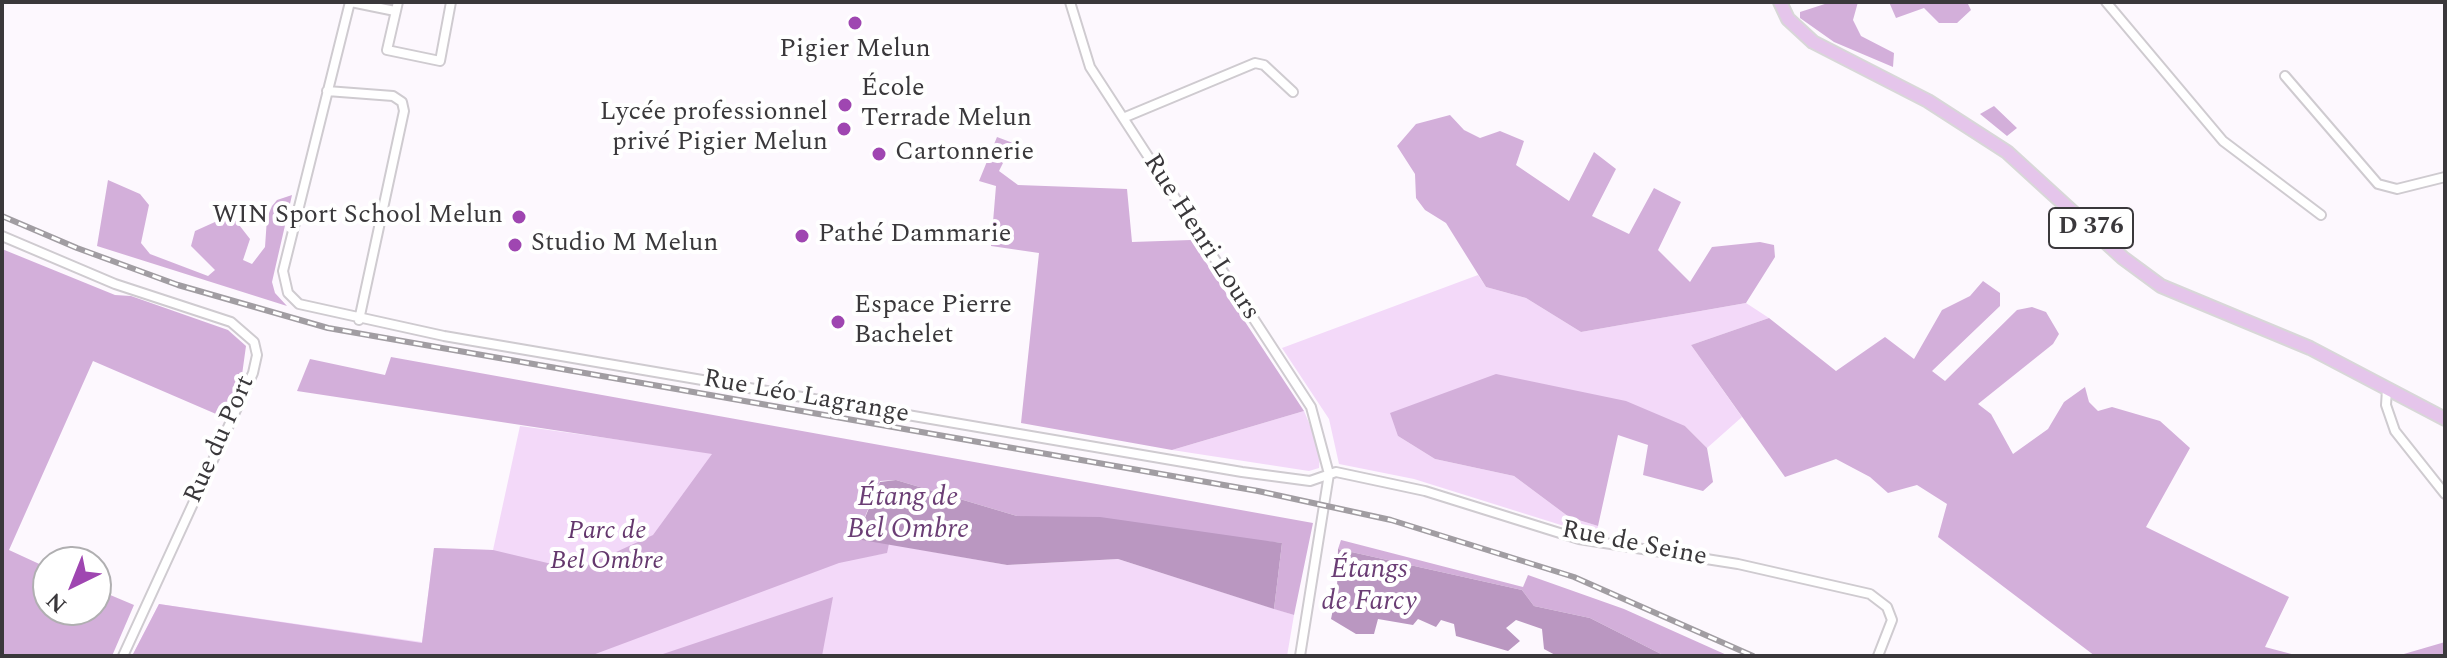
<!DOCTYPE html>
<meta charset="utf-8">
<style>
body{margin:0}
#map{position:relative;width:2447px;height:658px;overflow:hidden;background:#fdf8fe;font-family:Spectral,serif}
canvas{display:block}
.frame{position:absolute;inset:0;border:4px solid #3a383b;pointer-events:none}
.north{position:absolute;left:32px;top:546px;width:80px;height:80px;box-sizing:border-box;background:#fff;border:2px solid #b0afb1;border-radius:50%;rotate:223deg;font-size:22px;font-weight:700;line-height:32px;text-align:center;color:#3a383b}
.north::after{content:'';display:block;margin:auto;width:28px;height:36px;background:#9f46b1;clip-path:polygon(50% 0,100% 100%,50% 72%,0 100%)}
</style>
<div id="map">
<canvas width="2447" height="658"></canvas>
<div class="frame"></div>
<div class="north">N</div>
</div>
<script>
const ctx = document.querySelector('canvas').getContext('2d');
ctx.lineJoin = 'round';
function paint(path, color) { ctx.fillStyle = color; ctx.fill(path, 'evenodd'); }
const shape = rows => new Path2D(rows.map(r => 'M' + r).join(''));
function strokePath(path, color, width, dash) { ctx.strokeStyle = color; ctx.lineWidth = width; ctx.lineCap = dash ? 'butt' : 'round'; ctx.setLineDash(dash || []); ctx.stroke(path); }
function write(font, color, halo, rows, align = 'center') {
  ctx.font = font + ' Spectral,serif'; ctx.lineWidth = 8; ctx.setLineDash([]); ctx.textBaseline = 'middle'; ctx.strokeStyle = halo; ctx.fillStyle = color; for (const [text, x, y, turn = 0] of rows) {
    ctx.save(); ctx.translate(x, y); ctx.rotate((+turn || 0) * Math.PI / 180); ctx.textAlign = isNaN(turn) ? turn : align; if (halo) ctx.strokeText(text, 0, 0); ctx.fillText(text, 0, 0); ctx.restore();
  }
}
paint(shape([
 [1478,275,1486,287,1526,298,1581,332,1746,303,1769,318,1691,345,1742,417,1707,448,1685,426,1398,436,1435,459,1514,476,1569,517,1598,526,1596,536,1414,479,1339,464,1329,419,1282,348],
 [1304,411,1320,449,1319,468,1309,471,1172,450],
 [520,426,845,471,839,562,886,553,889,544,1007,565,1118,559,1294,615,1287,656,132,656,159,604,422,642,434,548,493,550]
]), '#f3d9f9');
paint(shape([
 [1831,2,1858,2,1853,20,1861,36,1894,53,1893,67,1834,42,1800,18,1800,12],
 [1889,2,1967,2,1971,10,1957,23,1939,23,1924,8,1896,18],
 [1994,106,2017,128,2007,136,1980,114],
 [1450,115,1464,130,1480,138,1500,131,1524,141,1516,165,1569,201,1594,152,1616,169,1592,216,1629,234,1654,188,1681,202,1658,250,1690,282,1712,247,1760,242,1774,245,1775,257,1746,303,1581,332,1526,298,1486,287,1446,223,1425,210,1416,198,1415,174,1397,146,1416,124],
 [997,137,1013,143,999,171,1018,185,1127,189,1132,242,1191,240,1304,411,1172,450,1021,423,1039,253,991,246,996,186,979,181],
 [108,180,140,194,149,205,141,243,150,254,208,276,215,270,191,246,195,231,226,217,236,221,250,239,243,260,252,264,265,247,267,218,272,206,277,200,292,195,272,282,275,293,287,306,97,246],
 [2,249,115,295,131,296,228,330,246,346,241,382,223,417,93,361,9,550,48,568,48,610,96,610,96,589,134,605,112,656,2,656],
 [1983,281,2000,293,2000,306,1932,371,1945,381,2017,310,2032,307,2046,312,2059,334,2053,344,1978,404,1991,414,2013,454,2048,429,2064,402,2085,387,2089,402,2098,411,2112,407,2160,421,2190,448,2146,527,2289,597,2265,647,2299,656,2095,656,1938,537,1947,504,1917,485,1888,493,1870,477,1836,459,1785,477,1691,345,1769,318,1836,371,1885,337,1914,359,1942,310,1970,296],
 [391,357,1313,523,1294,615,1274,609,1282,543,1017,516,896,480,880,481,856,538,889,544,887,553,839,563,590,656,132,656,159,604,422,643,434,548,493,550,577,570,653,535,712,454,297,391,310,359,385,375],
 [1496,374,1626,401,1685,426,1707,448,1713,482,1703,491,1643,475,1648,445,1618,435,1598,526,1569,517,1514,476,1435,459,1398,436,1390,413],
 [1341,540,1523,587,1528,575,1624,609,1729,656,1665,656,1590,618,1534,606,1522,590,1338,549],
 [833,597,822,656,657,656],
 [2445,642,2445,656,2397,656]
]), '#d3afda');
paint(shape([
 [896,480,1017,516,1100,517,1282,543,1274,609,1118,559,1007,565,856,539,880,482],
 [1338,549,1522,590,1534,606,1590,618,1665,656,1557,656,1544,649,1542,629,1516,620,1506,628,1520,641,1508,651,1456,636,1454,624,1441,620,1436,627,1418,619,1413,625,1378,619,1374,634,1356,634,1331,619,1337,590]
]), '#ba97c1');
const street = shape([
 [350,2,283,271,288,293,299,304,444,336,1242,472,1310,481,1336,472,1425,491,1579,539,1738,564,1870,594,1887,607,1892,620,1878,656],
 [351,2,395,11],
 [398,2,387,50,440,61,451,2],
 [1070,2,1090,67,1311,407,1329,474,1300,656],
 [2106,2,2223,141,2321,215],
 [2285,76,2378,184,2397,189,2445,177],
 [327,91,393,96,402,102,404,111,359,320],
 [1123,118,1255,63,1264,65,1293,92],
 [2,236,115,284,231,322,254,342,257,355,253,373,123,656],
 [2387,389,2386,405,2395,431,2445,494]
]);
const primary = shape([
 [1780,2,1788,19,1813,42,1928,101,2007,152,2123,258,2161,286,2310,348,2445,419]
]);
strokePath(street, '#cfcbd0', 12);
strokePath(primary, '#d8d7d8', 16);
strokePath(street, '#fff', 8);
strokePath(primary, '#e5c5eb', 12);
const rail = shape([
 [2,216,77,248,178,285,328,328,1258,491,1391,520,1574,577,1753,656]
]);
strokePath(rail, '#a19da2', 6);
strokePath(rail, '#fff', 3, [9]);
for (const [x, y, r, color] of [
 [855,23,8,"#9f46b1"],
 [845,105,8,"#9f46b1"],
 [844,129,8,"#9f46b1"],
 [879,154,8,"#9f46b1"],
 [519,217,8,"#9f46b1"],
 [802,236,8,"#9f46b1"],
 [515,245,8,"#9f46b1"],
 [838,322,8,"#9f46b1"]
]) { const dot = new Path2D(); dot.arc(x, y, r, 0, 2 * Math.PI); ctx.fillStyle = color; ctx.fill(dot); strokePath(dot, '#fff', 3); }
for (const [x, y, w] of [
 [2091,228,84]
]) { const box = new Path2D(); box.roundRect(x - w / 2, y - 20, w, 40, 6); ctx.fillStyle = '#fff'; ctx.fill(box); strokePath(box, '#3a383b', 2); }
write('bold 24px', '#3a383b', null, [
 ["D 376",2091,228]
]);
write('26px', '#3a383b', '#fff', [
 ["Pigier Melun",855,51,"center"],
 ["École",861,90],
 ["Terrade Melun",861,120],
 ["Lycée professionnel",828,114,"right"],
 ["privé Pigier Melun",828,144,"right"],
 ["Cartonnerie",895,154],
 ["WIN Sport School Melun",503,217,"right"],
 ["Pathé Dammarie",818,236],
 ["Studio M Melun",531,245],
 ["Espace Pierre",854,307],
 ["Bachelet",854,337]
], 'left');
write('26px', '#3a383b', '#fff', [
 ["Rue Henri Lours",1200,238,57],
 ["Rue Léo Lagrange",806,398,10],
 ["Rue du Port",221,440,-66],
 ["Rue de Seine",1634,545,11]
]);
write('italic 26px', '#64376d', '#fff', [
 ["Parc de",607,533],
 ["Bel Ombre",607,563]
]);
write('italic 28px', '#6b3e75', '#fff', [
 ["Étang de",908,500],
 ["Bel Ombre",908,532],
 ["Étangs",1369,572],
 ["de Farcy",1369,604]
]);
</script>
